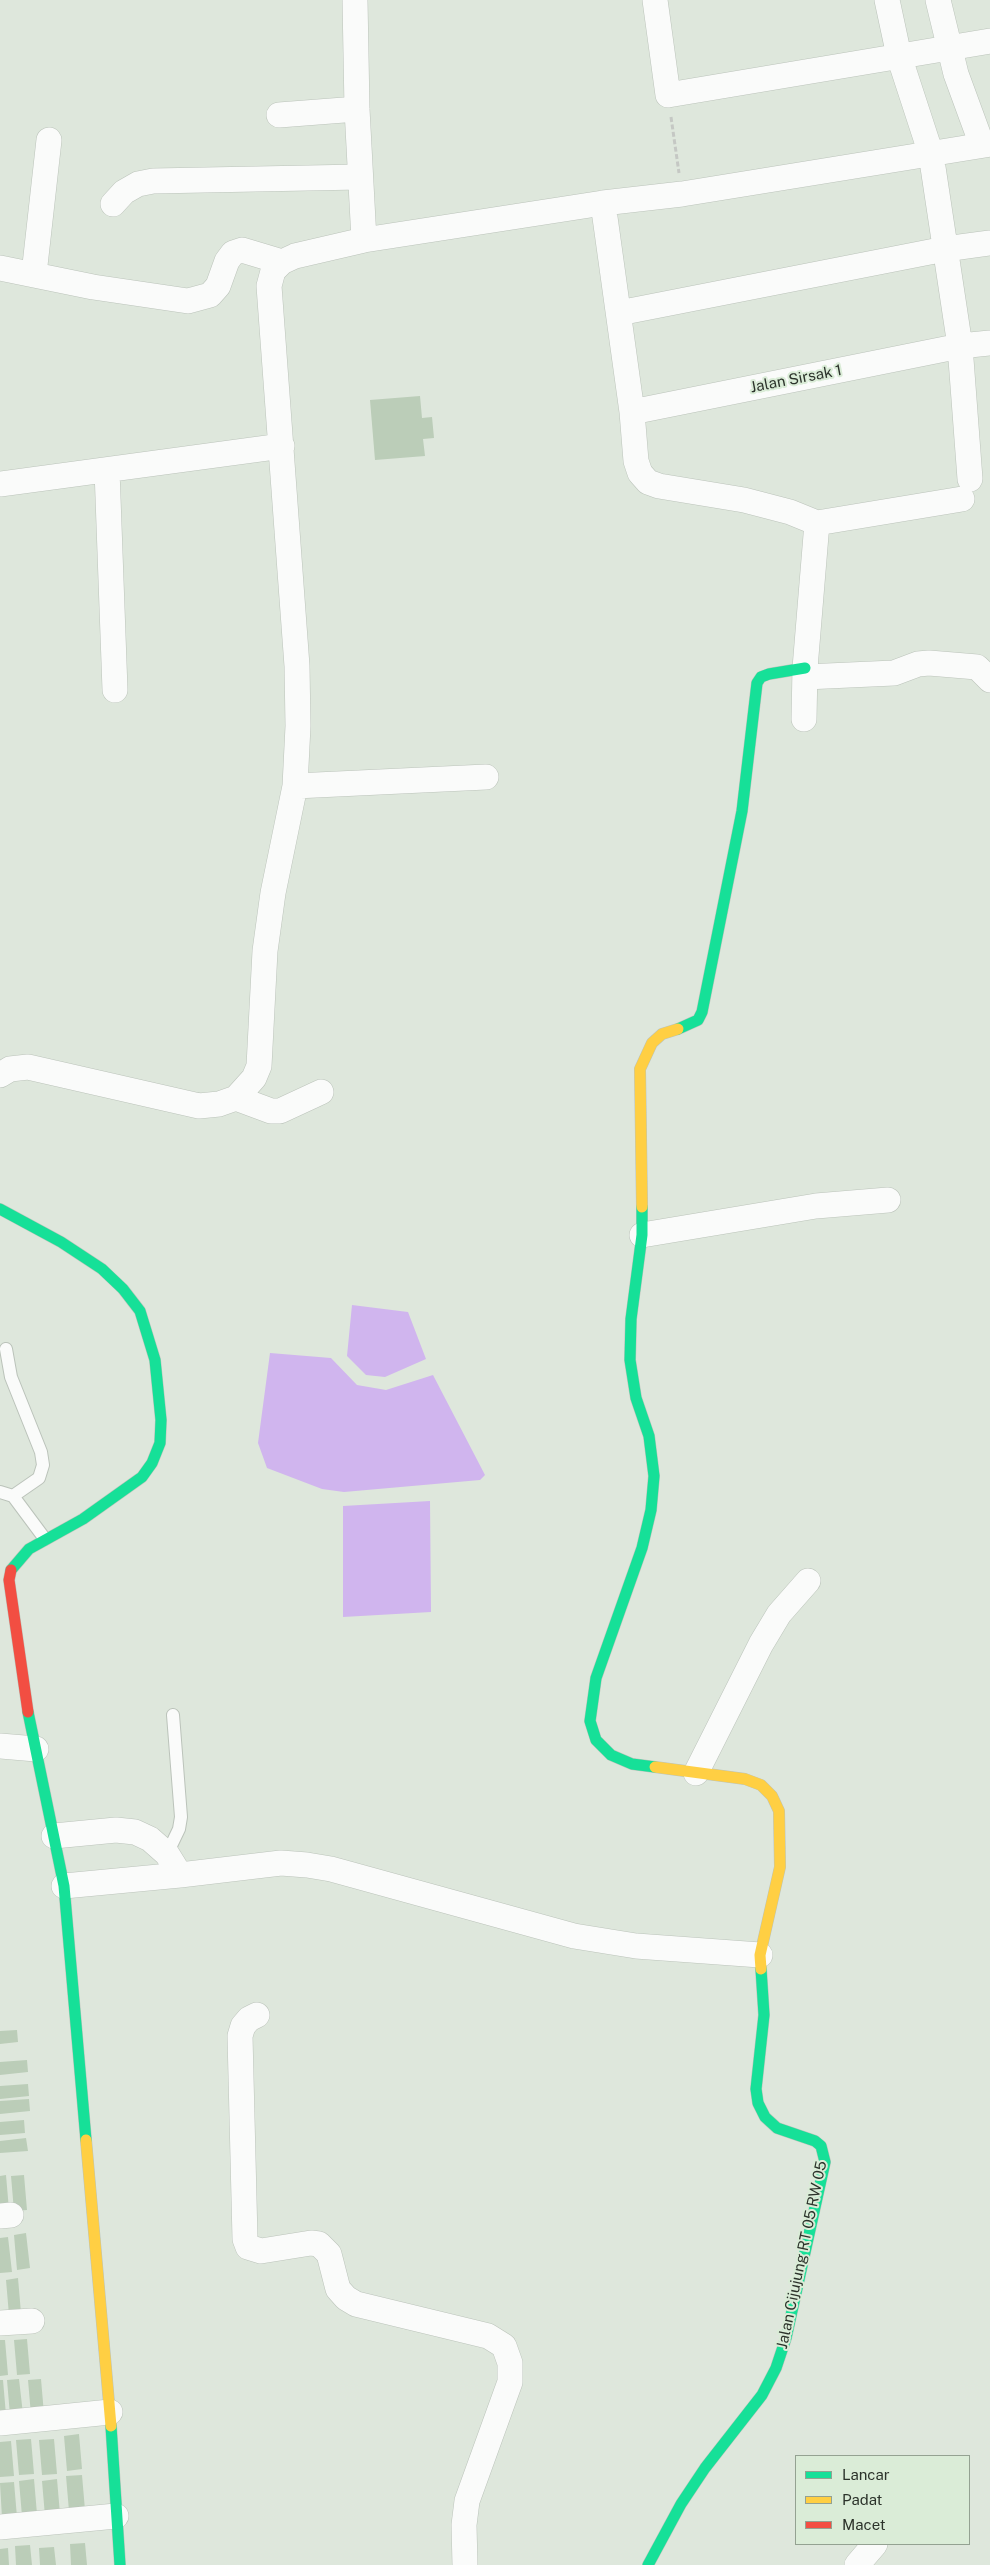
<!DOCTYPE html>
<style>
body{margin:0}
#map{position:relative;width:990px;height:2565px;overflow:hidden;background:#dee7dc;font-family:"Public Sans",sans-serif}
canvas{display:block}
.legend{position:absolute;left:795px;top:2455px;width:175px;height:90px;box-sizing:border-box;background:#daecd7;border:1px solid #94a292;margin:0;padding:6px 9px;list-style:none;font-size:15px;color:#2c332b}
.legend li{display:flex;align-items:center;gap:10px;height:25px}
.legend b{width:25px;border:1px solid #94a292}
</style>
<div id="map">
<canvas width="990" height="2565"></canvas>
<ul class="legend">
<li><b style="height:6px;background:#16e098"></b>Lancar</li>
<li><b style="height:6px;background:#ffcf43"></b>Padat</li>
<li><b style="height:6px;background:#f24e42"></b>Macet</li>
</ul>
</div>
<script>
const ctx = document.querySelector('canvas').getContext('2d');
ctx.lineJoin = 'round';
function paint(path, color) { ctx.fillStyle = color; ctx.fill(path, 'evenodd'); }
const shape = rows => new Path2D(rows.map(r => 'M' + r).join(''));
function strokePath(path, color, width, dash) { ctx.strokeStyle = color; ctx.lineWidth = width; ctx.lineCap = dash ? 'butt' : 'round'; ctx.setLineDash(dash || []); ctx.stroke(path); }
function write(font, color, halo, rows, align = 'center') {
  ctx.font = font + ' "Public Sans",sans-serif'; ctx.lineWidth = 4; ctx.setLineDash([]); ctx.textBaseline = 'middle'; ctx.strokeStyle = halo; ctx.fillStyle = color; for (const [text, x, y, turn = 0] of rows) {
    ctx.save(); ctx.translate(x, y); ctx.rotate((+turn || 0) * Math.PI / 180); ctx.textAlign = isNaN(turn) ? turn : align; if (halo) ctx.strokeText(text, 0, 0); ctx.fillText(text, 0, 0); ctx.restore();
  }
}
paint(shape([
 [352,1305,408,1312,426,1359,385,1377,366,1375,347,1356],
 [270,1353,331,1358,357,1385,386,1390,433,1375,485,1475,480,1480,344,1492,322,1489,267,1468,258,1443],
 [430,1501,431,1612,343,1617,343,1506]
]), '#d0b5ee');
paint(shape([
 [420,396,422,418,432,417,434,438,423,439,425,456,375,460,370,400],
 [17,2030,18,2042,0,2044,0,2031],
 [27,2060,28,2072,0,2075,0,2062],
 [28,2084,29,2096,0,2099,0,2086],
 [29,2099,30,2111,0,2114,0,2101],
 [24,2120,25,2133,0,2135,0,2122],
 [26,2138,28,2151,0,2153,0,2141],
 [6,2175,9,2210,0,2211,0,2176],
 [24,2175,27,2210,14,2211,11,2176],
 [26,2233,30,2268,17,2270,14,2235],
 [8,2237,12,2272,0,2273,0,2238],
 [18,2278,21,2313,9,2315,6,2280],
 [27,2339,30,2374,17,2375,14,2340],
 [0,2340,5,2340,8,2375,0,2376],
 [19,2379,23,2414,10,2415,7,2380],
 [41,2379,44,2414,31,2415,28,2380],
 [0,2380,3,2380,6,2415,0,2415],
 [79,2434,82,2469,67,2471,64,2436],
 [31,2439,34,2474,19,2475,16,2440],
 [54,2439,57,2474,42,2475,39,2440],
 [11,2441,14,2476,0,2477,0,2442],
 [82,2475,85,2510,69,2511,66,2476],
 [34,2479,37,2514,22,2516,19,2481],
 [57,2479,60,2514,45,2516,42,2481],
 [14,2482,17,2517,2,2518,0,2483],
 [85,2543,87,2565,71,2565,70,2544],
 [30,2545,32,2565,16,2565,15,2546],
 [54,2547,56,2565,40,2565,39,2548],
 [8,2548,9,2565,0,2565,0,2549]
]), '#bbcdb8');
const lane = shape([
 [6,1349,11,1377,41,1452,43,1465,39,1478,13,1496],
 [0,1492,13,1496,45,1539],
 [167,1854,179,1829,181,1817,173,1715]
]);
const street = shape([
 [655,0,668,95,990,41],
 [887,0,899,56,931,154,960,346,970,479],
 [938,0,956,74,982,145],
 [279,115,357,109],
 [603,203,632,412,636,461,640,473,648,482,659,486,744,500,790,512,817,523,962,499],
 [113,204,124,192,138,184,153,181,360,177],
 [364,240,603,203,682,194,990,144],
 [0,268,93,287,188,301,210,295,218,286,227,261,233,253,242,250,282,262],
 [34,274,49,140],
 [619,313,945,249,990,243],
 [632,412,960,346,990,343],
 [107,470,115,690],
 [0,484,282,446],
 [805,677,894,673,918,664,929,663,977,667,990,680],
 [804,719,805,668,817,523],
 [295,786,486,777],
 [0,1075,10,1069,28,1067,199,1106,219,1104,236,1098,254,1078,259,1066,265,951,273,893,295,786,298,726,297,666,269,286,273,271,282,262,295,256,364,240,357,109,355,0],
 [236,1098,271,1111,280,1111,321,1092],
 [642,1235,816,1206,888,1200],
 [0,1746,36,1749],
 [696,1773,761,1644,779,1614,808,1581],
 [54,1836,116,1830,135,1832,150,1839,167,1854,180,1875,281,1863,307,1865,331,1869,574,1936,636,1946,760,1955],
 [64,1886,180,1875],
 [257,2015,249,2019,243,2026,240,2036,245,2239,248,2247,261,2251,311,2243,319,2244,329,2254,338,2289,346,2298,356,2304,488,2336,504,2346,510,2363,510,2382,467,2501,464,2525,465,2565],
 [0,2216,11,2215],
 [0,2323,32,2321],
 [0,2423,110,2412],
 [0,2527,116,2516],
 [857,2565,875,2544]
]);
const fast = shape([
 [678,1029,698,1020,702,1012,742,811,757,683,761,677,769,674,805,668],
 [642,1207,642,1235,631,1319,630,1360,636,1398,649,1436,654,1476,651,1510,642,1548,596,1678,590,1721,596,1740,611,1755,632,1764,655,1767],
 [0,1209,61,1242,102,1269,123,1289,140,1311,155,1360,161,1420,160,1443,152,1463,142,1477,83,1519,29,1549,11,1570],
 [28,1712,64,1886,86,2140],
 [111,2426,120,2565],
 [648,2565,681,2504,705,2468,762,2395,776,2368,786,2338,825,2162,821,2146,815,2141,777,2128,765,2117,758,2103,756,2089,764,2015,761,1969]
]);
const slow = shape([
 [642,1207,640,1069,652,1043,662,1034,678,1029],
 [655,1767,745,1779,761,1785,772,1796,779,1811,780,1867,760,1955,761,1969],
 [86,2140,111,2426]
]);
const jam = shape([
 [11,1570,9,1580,28,1712]
]);
strokePath(lane, '#bbc3ba', 14);
strokePath(street, '#bbc3ba', 26);
strokePath(fast, '#bbc3ba', 12);
strokePath(slow, '#bbc3ba', 12);
strokePath(jam, '#bbc3ba', 12);
strokePath(shape([
 [671,117,679,173]
]), '#c5c8c4', 3, [5, 2.5]);
strokePath(lane, '#fafbfa', 12);
strokePath(street, '#fafbfa', 25);
strokePath(fast, '#16e098', 11);
strokePath(slow, '#ffcf43', 11);
strokePath(jam, '#f24e42', 11);
write('15px', '#2c332b', '#daecd7', [
 ["Jalan Sirsak 1",796,379,-11],
 ["Jalan Cijujung RT 05 RW 05",802,2255,-78]
]);
</script>
